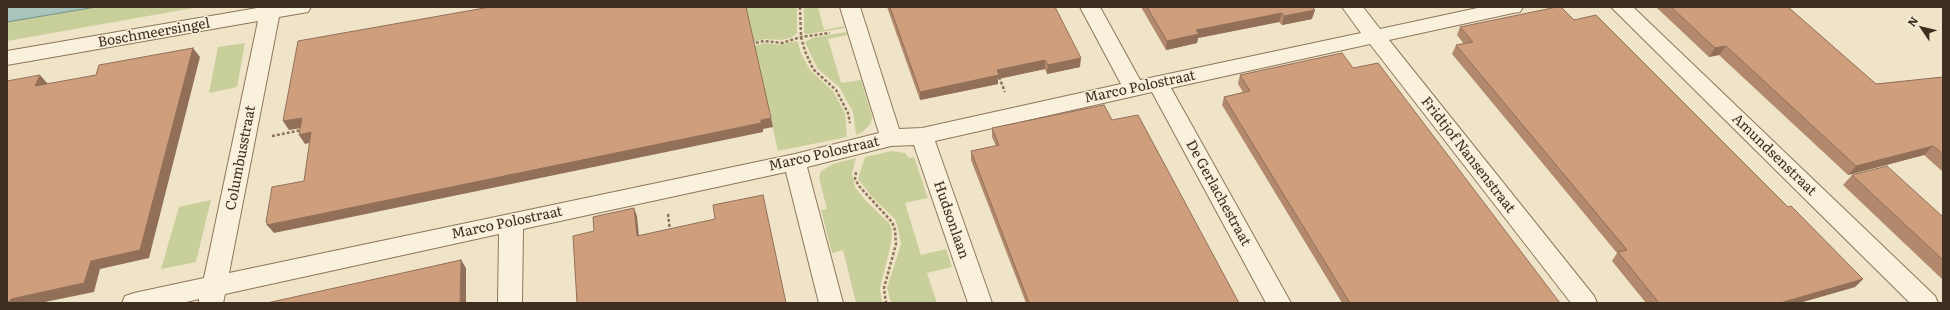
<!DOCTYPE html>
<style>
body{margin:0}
#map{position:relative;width:1950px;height:310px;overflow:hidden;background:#f0e4c8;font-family:Literata,serif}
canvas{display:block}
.frame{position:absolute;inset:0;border:8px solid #3d2e20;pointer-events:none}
.north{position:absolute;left:1902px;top:8px;width:40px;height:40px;-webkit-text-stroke:3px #f7eed8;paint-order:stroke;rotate:305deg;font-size:11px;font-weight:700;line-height:16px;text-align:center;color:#3d2e20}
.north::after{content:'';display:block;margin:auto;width:14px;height:18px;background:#3d2e20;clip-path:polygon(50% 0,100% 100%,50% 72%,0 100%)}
</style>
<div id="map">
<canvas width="1950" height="310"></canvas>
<div class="frame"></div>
<div class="north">N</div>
</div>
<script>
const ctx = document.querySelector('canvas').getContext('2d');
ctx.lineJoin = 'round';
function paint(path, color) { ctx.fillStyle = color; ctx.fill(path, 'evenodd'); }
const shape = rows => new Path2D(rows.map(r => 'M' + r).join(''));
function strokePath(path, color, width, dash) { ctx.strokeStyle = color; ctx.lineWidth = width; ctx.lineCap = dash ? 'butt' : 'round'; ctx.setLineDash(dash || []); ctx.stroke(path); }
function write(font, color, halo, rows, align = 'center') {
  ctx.font = font + ' Literata,serif'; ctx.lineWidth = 3; ctx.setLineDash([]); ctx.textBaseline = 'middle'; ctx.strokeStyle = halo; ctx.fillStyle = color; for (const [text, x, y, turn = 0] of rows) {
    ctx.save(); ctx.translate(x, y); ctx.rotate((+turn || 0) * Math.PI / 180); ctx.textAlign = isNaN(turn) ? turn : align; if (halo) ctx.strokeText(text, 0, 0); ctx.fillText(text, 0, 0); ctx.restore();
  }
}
paint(shape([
 [96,7,199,7,7,41,7,22],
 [745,7,797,7,797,33,791,38,781,40,764,39,754,42],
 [804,7,818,7,824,30,844,26,845,28,807,34,804,33],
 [846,32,847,35,828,39,841,83,861,80,872,116,871,123,864,131,856,135,853,112,840,88,817,68,805,42,812,38],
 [796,41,798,42,801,53,810,70,833,91,845,113,847,137,778,151,754,46,765,43,779,45],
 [245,43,237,87,209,93,218,47],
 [892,151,905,153,909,158,914,157,928,198,905,203,921,255,946,249,952,267,927,273,937,303,891,302,887,288,901,244,898,228,895,219,873,198,858,179,865,157],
 [856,158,852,174,855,187,866,201,889,223,892,230,891,244,880,288,882,303,856,303,843,250,832,253,821,210,827,209,819,178,821,171,833,164],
 [211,200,196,262,161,269,179,207]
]), '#c9cf9b');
const water = shape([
 [7,7,96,7,7,22,7,7]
]);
paint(water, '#a9c4bc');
strokePath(water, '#6f938a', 1);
const minor = shape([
 [263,7,311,7,308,12,279,17,229,273,795,154,879,133,840,7,860,7,899,129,922,128,1121,84,1080,7,1100,7,1140,80,1361,33,1342,7,1363,7,1380,29,1482,7,1523,7,1520,12,1513,13,1389,40,1594,296,1597,303,1571,303,1370,44,1171,88,1291,303,1266,303,1152,92,935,141,992,303,968,303,914,145,891,146,807,167,843,303,819,303,786,172,523,229,522,303,498,303,499,234,225,294,223,303,199,303,199,299,182,303,122,303,125,296,134,293,204,278,258,21,7,65,7,51,263,7],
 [1611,7,1633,7,1935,296,1938,303,1910,303,1611,7]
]);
strokePath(minor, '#8d765c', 2);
strokePath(shape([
 [800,7,801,37,805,51,813,69,836,90,848,113,850,123],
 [751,44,764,41,782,43,801,37,830,33],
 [999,77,1005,92],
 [272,136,302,130],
 [856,172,855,179,859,186,892,222,895,230,896,244,884,288,886,303],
 [668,214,670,231]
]), '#8d765c', 2.5, [3, 2]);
paint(minor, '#faf1dc');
paint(shape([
 [887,7,1055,7,1080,67,1047,74,1045,69,998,79,998,84,920,100],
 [1141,7,1312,7,1312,19,1282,25,1279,22,1198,38,1197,43,1166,50],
 [1656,7,1788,7,1876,84,1943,77,1943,172,1924,155,1848,175,1719,55,1709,57],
 [1574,20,1788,207,1863,279,1855,287,1799,303,1646,303,1612,261,1617,253,1452,54,1456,45,1464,44,1457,35,1460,27],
 [1353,68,1560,303,1342,303,1222,105,1224,97,1243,92,1238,84,1240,75],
 [1112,120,1239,303,1026,303,971,160,971,151,996,146,992,137,992,128],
 [1852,175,1943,217,1943,280,1843,185]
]), '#b2896c');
paint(shape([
 [1315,10,1312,19,1282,25,1284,16],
 [1282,13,1279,22,1198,38,1197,43,1166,50,1167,41,1196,30],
 [1726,46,1719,55,1709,57,1715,48],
 [193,48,200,57,149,258,100,269,94,292,40,303,7,303,7,302,11,299],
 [1081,58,1080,67,1047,74,1048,65],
 [1045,60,1045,69,998,79,998,84,920,100,920,92,997,70],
 [40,75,48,84,43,95,35,86],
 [302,118,308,127,289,130,283,121],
 [771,118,773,127,763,129,763,132,274,233,267,225],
 [311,132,317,141,305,144,299,135],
 [1933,146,1924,155,1848,175,1856,166],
 [634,208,637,216,640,245,637,236],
 [461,260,466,268,466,303,460,303],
 [1863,279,1855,287,1799,303,1780,303]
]), '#916f58');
const building = shape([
 [490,7,746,7,771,118,761,120,761,123,267,225,267,222,266,222,272,187,304,181,311,132,299,135,302,118,283,121,298,41,490,7],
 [890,7,1055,7,1081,58,1048,65,1045,60,997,70,999,75,920,92,890,7],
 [1147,7,1312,7,1315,10,1284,16,1282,13,1196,30,1199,34,1167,41,1147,7],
 [1557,7,1561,7,1574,20,1596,15,1788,207,1791,206,1863,279,1780,303,1659,303,1618,252,1627,250,1456,45,1473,42,1460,27,1557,7],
 [1671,7,1788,7,1876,84,1943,77,1943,154,1933,146,1856,166,1726,46,1715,48,1671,7],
 [193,48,140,250,91,261,84,283,11,299,10,301,7,302,7,81,40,75,35,86,96,75,99,65,193,48],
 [1342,53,1353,68,1378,63,1560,303,1350,303,1224,97,1250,91,1240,75,1342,53],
 [1104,105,1112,120,1138,115,1239,303,1029,303,971,151,999,145,992,128,1104,105],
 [1887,166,1943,217,1943,260,1852,175,1887,166],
 [763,195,786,303,577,303,573,236,594,231,593,217,634,208,637,236,715,219,713,205,763,195],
 [461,260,460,303,267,303,461,260]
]);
paint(building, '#cf9f7d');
strokePath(building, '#916f58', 1);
write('14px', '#3d2e20', '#f7eed8', [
 ["Boschmeersingel",154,33,-10],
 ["Marco Polostraat",1140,87,-12],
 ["Marco Polostraat",824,154,-13],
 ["Fridtjof Nansenstraat",1468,155,52],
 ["Amundsenstraat",1774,155,44],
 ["Columbusstraat",241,158,-79],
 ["De Gerlachestraat",1218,193,61],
 ["Hudsonlaan",951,220,71],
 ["Marco Polostraat",507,223,-12]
]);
</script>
